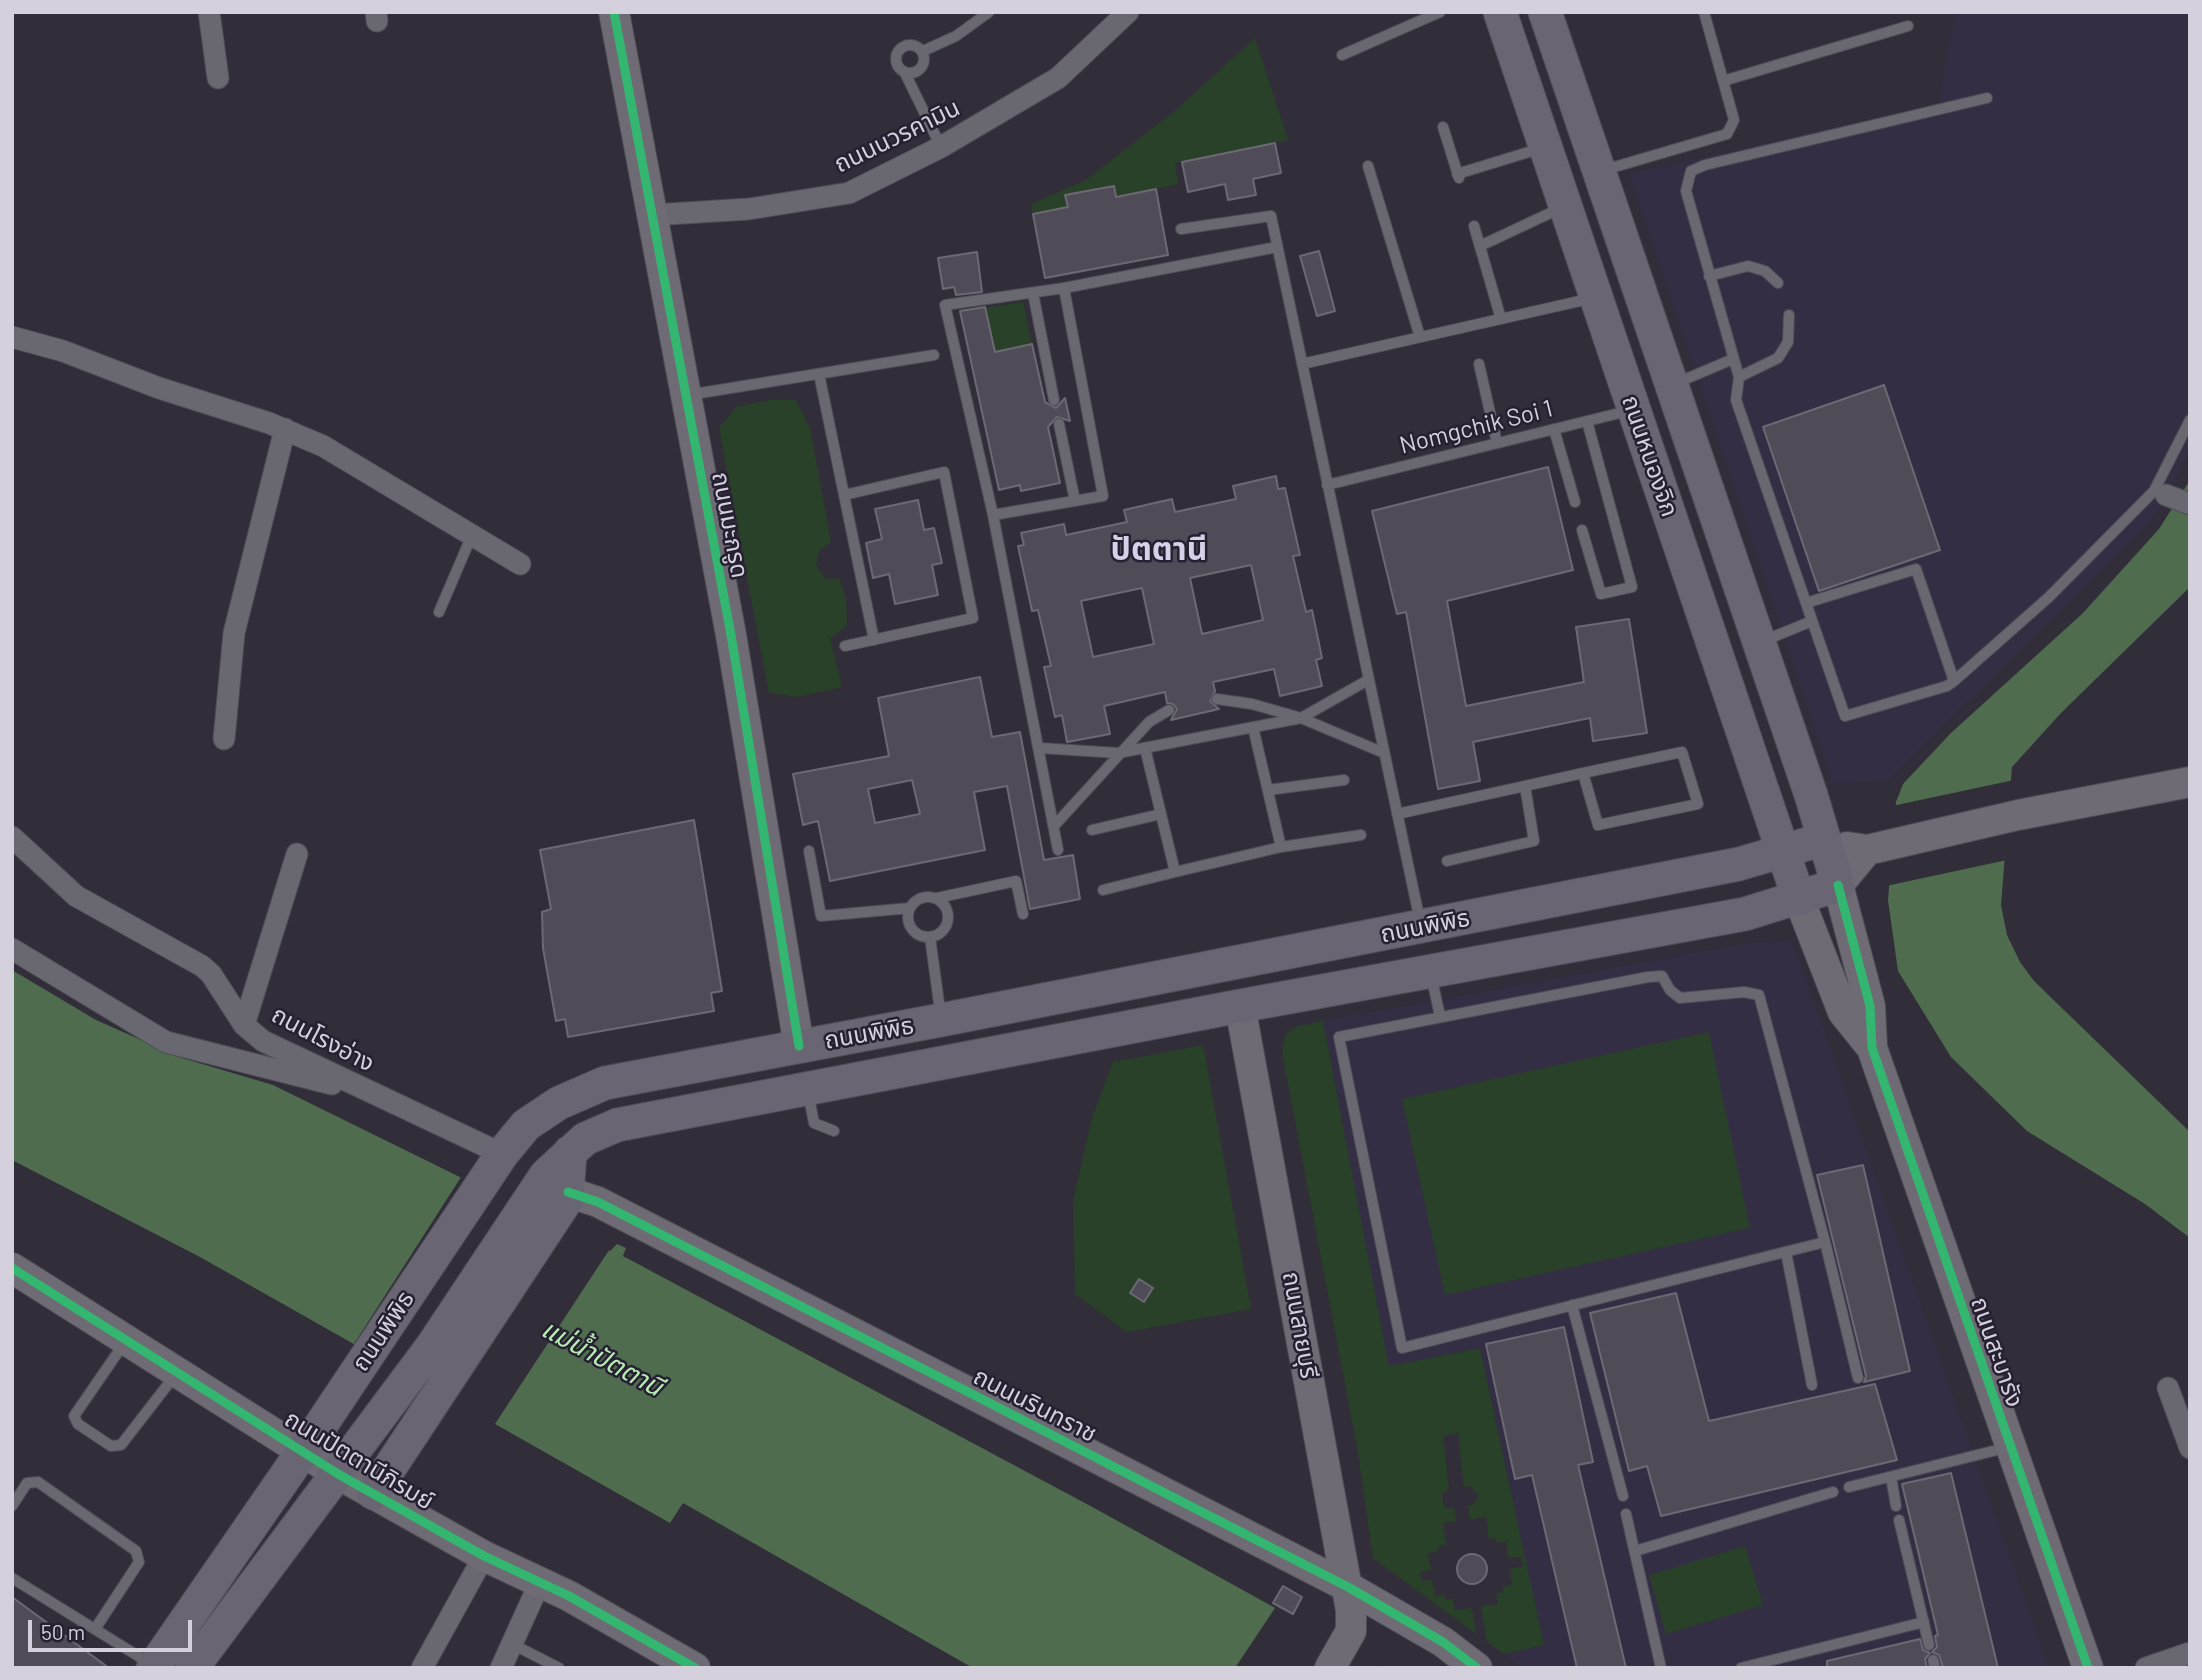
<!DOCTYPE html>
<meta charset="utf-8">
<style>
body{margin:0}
#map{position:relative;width:2202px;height:1680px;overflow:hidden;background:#312e39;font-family:Barlow,sans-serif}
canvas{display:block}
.frame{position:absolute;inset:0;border:14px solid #d4d1dd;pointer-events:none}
.scale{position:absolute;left:28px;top:1620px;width:164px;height:32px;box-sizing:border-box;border:4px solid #d4d1dd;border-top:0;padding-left:9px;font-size:21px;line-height:24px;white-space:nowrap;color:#d4d1dd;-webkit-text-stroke:5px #262032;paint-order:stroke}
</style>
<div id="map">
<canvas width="2202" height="1680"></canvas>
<div class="frame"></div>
<div class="scale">50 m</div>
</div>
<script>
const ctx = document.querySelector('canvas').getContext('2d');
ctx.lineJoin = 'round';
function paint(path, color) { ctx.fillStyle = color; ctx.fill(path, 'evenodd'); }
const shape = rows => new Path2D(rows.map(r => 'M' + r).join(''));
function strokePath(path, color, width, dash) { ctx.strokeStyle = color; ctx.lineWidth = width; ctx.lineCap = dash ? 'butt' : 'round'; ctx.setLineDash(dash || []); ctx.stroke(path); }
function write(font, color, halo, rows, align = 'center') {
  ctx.font = font + ' Barlow,"Noto Sans Thai",sans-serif'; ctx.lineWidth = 5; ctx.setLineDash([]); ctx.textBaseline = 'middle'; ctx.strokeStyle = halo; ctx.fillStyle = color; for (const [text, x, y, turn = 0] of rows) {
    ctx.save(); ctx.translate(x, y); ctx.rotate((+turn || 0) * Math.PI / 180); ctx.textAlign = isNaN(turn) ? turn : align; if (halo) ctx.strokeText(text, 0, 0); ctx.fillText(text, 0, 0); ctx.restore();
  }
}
paint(shape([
 [1955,12,2190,13,2190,454,2152,519,1888,780,1833,784,1629,174,1939,104],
 [1792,940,2049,1668,1521,1668,1504,1654,1544,1645,1480,1348,1389,1366,1323,1021,1749,943]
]), '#342e44');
paint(shape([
 [1255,38,1288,140,1175,163,1178,184,1116,197,1113,186,1066,195,1068,207,1033,214,1031,204,1086,180,1176,110],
 [1023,302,1032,344,995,352,985,308],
 [769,400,796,400,810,428,831,542,819,551,816,565,826,579,839,578,846,599,847,625,830,639,842,687,797,697,769,693,719,428,736,407],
 [1323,1021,1389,1366,1480,1348,1544,1645,1504,1654,1487,1642,1481,1606,1498,1604,1496,1593,1503,1592,1503,1587,1512,1585,1510,1569,1524,1566,1521,1557,1508,1558,1506,1542,1497,1543,1495,1538,1489,1539,1486,1517,1470,1519,1468,1506,1474,1505,1474,1501,1478,1500,1477,1491,1473,1491,1472,1486,1464,1487,1458,1433,1443,1436,1449,1489,1442,1494,1443,1503,1447,1509,1454,1508,1456,1521,1443,1523,1446,1545,1438,1546,1439,1552,1428,1553,1431,1570,1420,1572,1422,1581,1432,1580,1435,1596,1445,1595,1446,1600,1453,1599,1455,1610,1472,1608,1476,1634,1373,1558,1358,1452,1282,1052,1286,1034,1298,1026],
 [1709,1032,1750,1228,1445,1295,1402,1099],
 [1203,1045,1251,1309,1127,1332,1075,1294,1073,1201,1092,1118,1113,1062],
 [1745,1546,1763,1605,1666,1634,1649,1575]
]), '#294029');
paint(shape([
 [2190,480,2190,587,2061,713,2012,767,2001,905,2007,935,2020,962,2034,981,2190,1132,2190,1238,2145,1204,2027,1131,1951,1057,1898,971,1888,900,1896,802,1903,784,1951,733,2083,613,2159,529],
 [12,970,96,1020,182,1058,273,1085,610,1251,617,1244,626,1248,623,1256,1096,1509,1326,1636,1377,1668,973,1668,683,1503,670,1523,200,1257,12,1160]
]), '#4f6d4e');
paint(shape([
 [2014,780,2007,860,1886,886,1892,806],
 [463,1174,610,1247,615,1241,493,1427,352,1347],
 [1277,1605,1327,1633,1378,1664,1375,1668,1235,1668]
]), '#312e39');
const building = shape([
 [1275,143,1281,173,1253,179,1256,195,1228,200,1225,184,1188,192,1182,162,1275,143],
 [1114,186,1116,197,1156,189,1168,255,1045,278,1033,214,1068,207,1065,195,1114,186],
 [1319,251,1335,311,1317,316,1300,256,1319,251],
 [977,252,982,292,956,295,954,287,943,289,938,258,977,252],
 [985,307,995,352,1032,344,1045,402,1056,408,1065,398,1070,421,1057,417,1048,427,1060,483,1021,491,1020,485,999,490,960,311,985,307],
 [1884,385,1940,550,1819,591,1763,427,1884,385],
 [1548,467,1573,570,1447,601,1466,706,1584,682,1576,627,1629,619,1647,733,1593,741,1590,718,1473,742,1480,781,1438,789,1406,612,1397,614,1372,511,1548,467],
 [1276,476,1278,489,1285,488,1300,555,1293,556,1306,612,1312,610,1322,658,1316,660,1322,686,1280,696,1274,669,1213,682,1215,691,1210,701,1219,709,1171,720,1177,709,1173,704,1167,703,1165,692,1104,706,1110,734,1067,742,1062,715,1055,717,1044,667,1051,666,1038,610,1032,611,1018,546,1024,545,1021,533,1064,524,1066,535,1127,522,1124,510,1172,499,1175,512,1236,499,1233,486,1276,476],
 [1251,565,1263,620,1202,634,1190,578,1251,565],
 [1142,588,1154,644,1093,657,1081,601,1142,588],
 [918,500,924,530,934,528,942,563,932,565,938,595,895,604,889,574,873,578,866,543,882,539,875,509,918,500],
 [980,677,992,737,1020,732,1044,860,1073,855,1080,899,1030,909,1007,786,974,792,985,850,830,881,818,821,803,825,793,774,889,756,878,698,980,677],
 [912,780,920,814,875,823,868,789,912,780],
 [694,820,722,991,711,993,714,1011,568,1037,565,1019,556,1021,543,948,542,912,551,909,540,850,694,820],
 [1863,1165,1910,1371,1864,1382,1866,1376,1817,1175,1863,1165],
 [1139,1279,1153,1288,1144,1302,1130,1293,1139,1279],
 [1676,1293,1709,1421,1875,1384,1897,1460,1661,1516,1647,1466,1629,1471,1590,1313,1676,1293],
 [1564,1327,1593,1462,1578,1465,1626,1668,1577,1668,1532,1475,1515,1479,1486,1344,1564,1327],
 [1951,1473,1998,1668,1943,1668,1939,1655,1932,1652,1937,1647,1935,1636,1938,1635,1902,1484,1951,1473],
 '1457 1569a15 15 0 1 1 30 0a15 15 0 1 1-30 0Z',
 [1283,1586,1302,1597,1293,1614,1273,1603,1283,1586],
 [12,1597,109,1668,12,1668,12,1597],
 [1920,1639,1923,1650,1930,1653,1925,1659,1927,1668,1827,1668,1827,1661,1920,1639]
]);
paint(building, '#4f4c58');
strokePath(building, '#6c6973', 2);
const lane = shape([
 '896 59a14 14 0 1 1 28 0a14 14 0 1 1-28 0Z',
 [923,51,956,36,989,12],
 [1342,55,1440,12],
 [905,73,941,147],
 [1723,81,1908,26],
 [1987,98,1705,165,1691,171,1686,191,1739,377,1736,400,1845,716,1947,686,1954,681,2049,597,2154,491],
 [1443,127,1459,178],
 [1368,166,1420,337],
 [1604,170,1727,134,1734,120,1704,12],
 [1457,174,1542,148],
 [1474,226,1501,319],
 [1181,229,1271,216,1420,921],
 [1480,246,1563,207],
 [1709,276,1748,266,1765,271,1778,283],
 [1033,293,1054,400],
 [1302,364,1593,298],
 [1479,364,1497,443],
 [819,374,874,640],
 [1739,377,1778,358,1788,342,1789,315],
 [1674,384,1733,359],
 [688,395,934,355],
 [1059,424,1075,501],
 [1554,429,1575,502],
 [1327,485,1632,410],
 [2159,492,2154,491,2190,420],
 [844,495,944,472,973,618,845,646],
 [993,515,1103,496,1064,288],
 [1582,530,1601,594,1632,587,1587,421],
 [1806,603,1916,569,1954,681],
 [439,612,472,535],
 [1763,641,1812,621],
 [1217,699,1252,704,1301,718,1384,753],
 [1040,748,1118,753,1301,718,1368,680],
 [1145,748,1175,872,1281,847,1253,727],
 [1268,790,1344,780],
 [1397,814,1525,786,1583,773,1682,752,1698,804,1598,825,1583,773],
 [1054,826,1149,722,1169,710],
 [1092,830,1161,814],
 [1281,847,1361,835],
 [1058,850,993,515,945,305,1064,288,1277,247],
 [809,851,821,916,910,908],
 [1447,861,1534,841,1525,786],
 [1103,890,1175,872],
 '908 917a20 20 0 1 1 40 0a20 20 0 1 1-40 0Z',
 [937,898,1016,881,1023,914],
 [930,937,941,1018],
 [1431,975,1440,1016],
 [808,1092,814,1123,834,1131],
 [1825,1242,1402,1348,1339,1037,1648,977,1662,976,1670,990,1680,998,1744,992,1759,995,1825,1242,1858,1378],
 [1786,1252,1812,1385],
 [1572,1305,1623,1496],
 [125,1342,74,1416,78,1424,111,1446,121,1445,176,1374],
 [1891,1477,1896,1506],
 [1849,1487,2009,1447],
 [12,1506,27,1483,38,1482,136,1551,139,1562,95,1629],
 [1626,1514,1661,1668],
 [1899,1520,1929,1645],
 [1635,1551,1833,1492],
 [12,1578,151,1664],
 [512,1644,559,1668],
 [1933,1660,1935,1668],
 [1741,1668,1924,1622]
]);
const street = shape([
 [209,12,218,78],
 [376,12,377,21],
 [652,215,749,209,849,193,941,147,1058,78,1128,12],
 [12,337,63,351,159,388,269,423,323,446,520,564],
 [2166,495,2190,504],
 [224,739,234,633,285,429],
 [12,837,76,896,202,966,211,974,244,1025,263,1041,502,1154],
 [12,949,166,1042,332,1084],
 [244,1025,297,854],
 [2168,1388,2190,1448],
 [422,1668,484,1556],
 [501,1668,540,1582],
 [2146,1668,2190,1653]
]);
const secondary = shape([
 [614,12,731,635,799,1046],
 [1847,847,1867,850,2018,815,2190,782],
 [1867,850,1838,885,1870,1006,1872,1048,2088,1668],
 [1799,899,1843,1012,1872,1048],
 [1240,1006,1351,1610,1351,1631,1330,1668],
 [568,1192,598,1202,1348,1587,1443,1642,1477,1668],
 [12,1268,338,1474,484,1556,569,1596,695,1668]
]);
const primary = shape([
 [1500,12,1799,899],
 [373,1493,567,1199,570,1152],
 [153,1668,321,1425,502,1154,526,1125,559,1103,605,1083,941,1020,1739,864,1824,839],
 [192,1668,433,1345,546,1175,585,1139,617,1125,1240,1006,1745,914,1838,885,1811,795,1545,12]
]);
strokePath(lane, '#4e4c55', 12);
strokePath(street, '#4e4c55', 23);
strokePath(secondary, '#4e4c55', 32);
strokePath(primary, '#4e4c55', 35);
strokePath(lane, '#696770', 10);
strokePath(street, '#696770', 21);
strokePath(secondary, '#6e6b75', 30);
strokePath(primary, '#696572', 33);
strokePath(shape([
 [614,12,731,635,799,1046],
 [1838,885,1870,1006,1872,1048,2088,1668],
 [568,1192,598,1202,1348,1587,1443,1642,1477,1668],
 [12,1268,338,1474,484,1556,569,1596,695,1668]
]), '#33b770', 9);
write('24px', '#d4d1dd', '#262032', [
 ["ถนนนวรคามิน",897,136,-26],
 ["Nomgchik Soi 1",1476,427,-14],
 ["ถนนหนองจิก",1650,456,71],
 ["ถนนมะกรูด",730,525,79],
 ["ถนนพิพิธ",1425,926,-11],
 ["ถนนพิพิธ",869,1033,-10],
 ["ถนนโรงอ่าง",323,1039,28],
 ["ถนนสายบุรี",1300,1325,80],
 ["ถนนพิพิธ",383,1331,-56],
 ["ถนนสะบารัง",1997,1352,71],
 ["ถนนนรินทราช",1035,1405,27],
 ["ถนนปัตตานีภิรมย์",359,1460,31]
]);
write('italic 26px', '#b7edb3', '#262032', [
 ["แม่น้ำปัตตานี",602,1358,28]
]);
write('bold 32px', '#d6d0e8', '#262032', [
 ["ปัตตานี",1159,549]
]);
</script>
